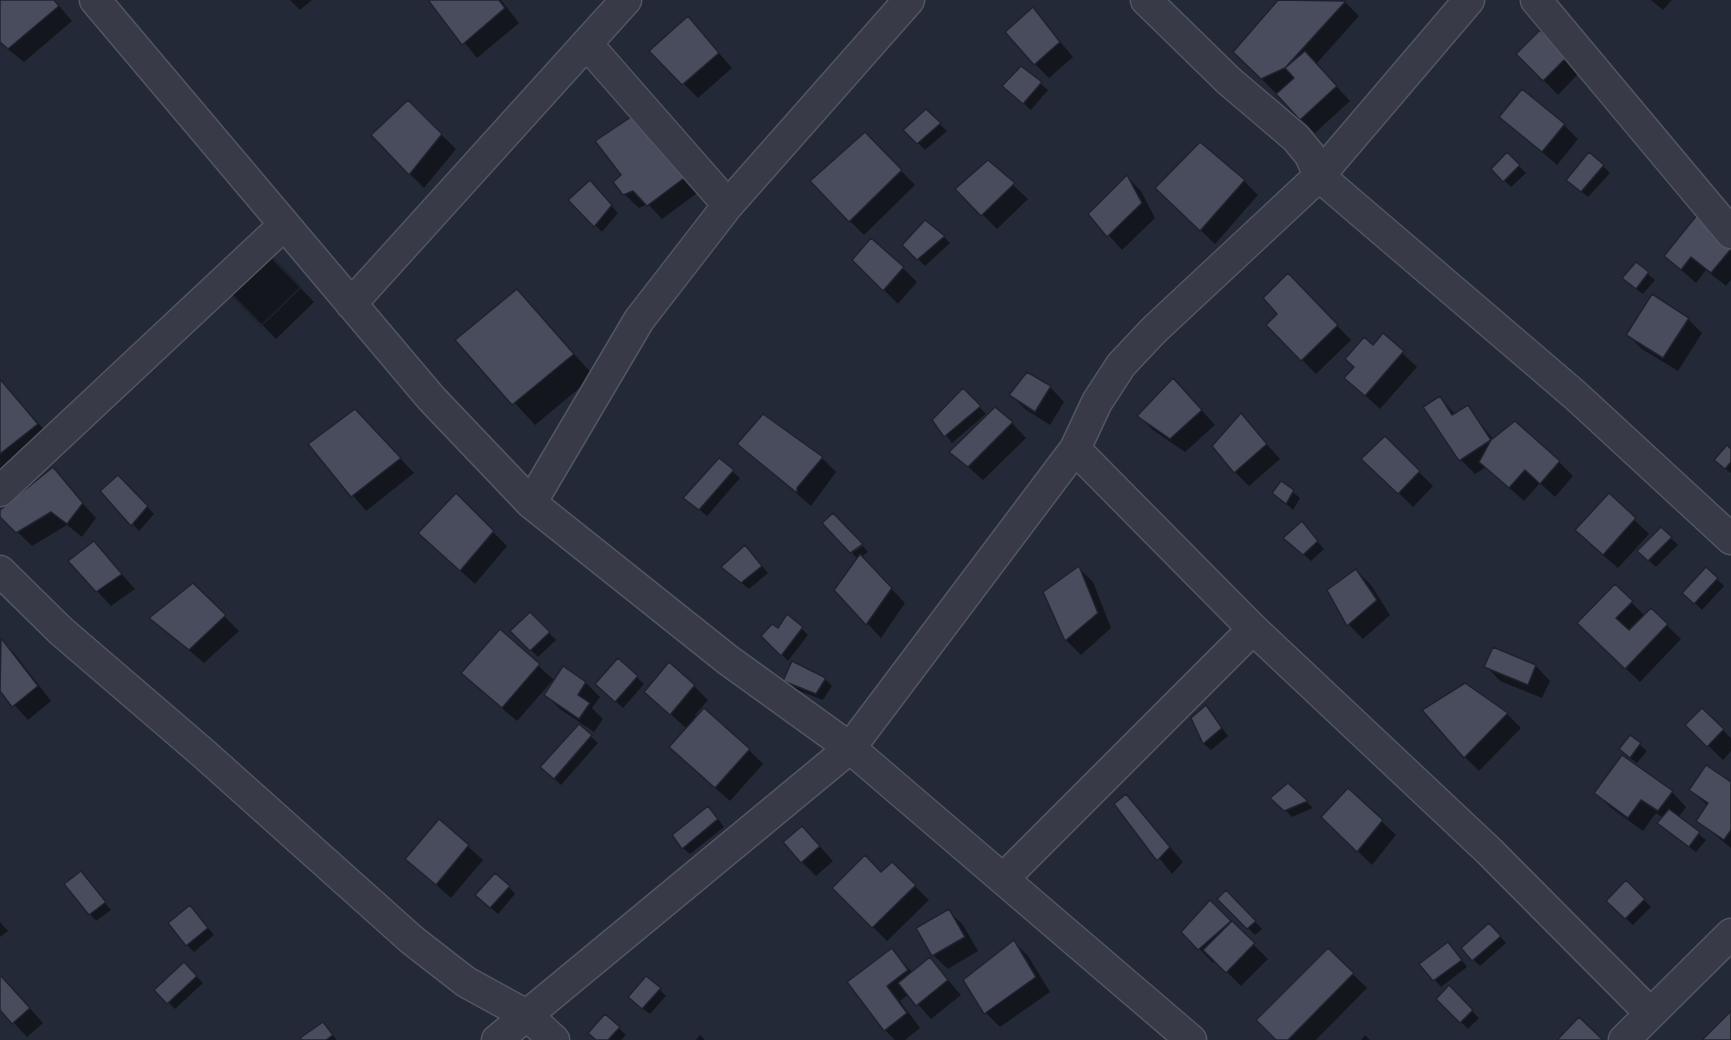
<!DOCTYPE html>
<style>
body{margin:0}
canvas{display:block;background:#242937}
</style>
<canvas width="1731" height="1040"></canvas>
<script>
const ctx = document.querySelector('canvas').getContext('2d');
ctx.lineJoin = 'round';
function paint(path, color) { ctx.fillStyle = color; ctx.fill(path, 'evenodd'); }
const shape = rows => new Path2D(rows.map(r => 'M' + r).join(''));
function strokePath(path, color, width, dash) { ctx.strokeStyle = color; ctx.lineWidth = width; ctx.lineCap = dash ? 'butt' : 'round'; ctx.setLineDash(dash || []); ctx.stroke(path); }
paint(shape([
 [0,0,54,0,72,21,24,62,0,43],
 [290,0,312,0,300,10],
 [430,0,501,0,519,23,477,58],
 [1280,0,1343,0,1359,16,1316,64,1350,101,1315,133,1235,52],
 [1651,0,1672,0,1663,10],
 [1033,9,1073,57,1049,78,1035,64],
 [688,18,732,68,698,98,652,52],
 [1540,32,1580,72,1558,95,1518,54],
 [1021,68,1048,90,1031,110,1011,92],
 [408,102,456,149,424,188,410,174],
 [926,111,947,131,925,150,905,130],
 [634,117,700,191,662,219,648,204,639,208,624,194],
 [1501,117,1564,125,1578,139,1557,165],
 [865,134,915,185,864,235,850,221],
 [1507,154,1526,173,1511,187,1493,169],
 [988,162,1028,199,997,229,957,189],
 [1603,166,1610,173,1588,197,1575,186],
 [1127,177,1141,191,1155,218,1122,250,1090,214],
 [1244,181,1258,195,1215,244,1171,202],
 [596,189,618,213,602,232,571,200],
 [944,237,950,243,925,266,904,245],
 [1731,244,1731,280,1726,286,1706,270,1696,283,1666,256],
 [269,256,314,302,276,339,231,293],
 [854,260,903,268,917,282,898,304],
 [1636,264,1655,280,1643,294,1631,285],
 [1288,276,1351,340,1316,374,1268,325,1280,314],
 [517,291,594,376,535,425,457,340],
 [1688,319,1702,333,1678,371,1642,349,1628,335],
 [1383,335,1417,367,1380,409,1346,378],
 [0,380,58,445,0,479],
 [1050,387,1064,402,1050,425,1025,409,1011,395],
 [963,390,988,416,1012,423,1026,438,983,480,951,452,988,416,986,414,952,443,934,420],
 [1187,394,1215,425,1185,452,1153,430,1139,416],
 [1440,398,1456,415,1467,407,1494,440,1559,462,1573,476,1555,497,1540,483,1524,501,1486,467,1475,474,1461,460,1425,407],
 [1241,415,1280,459,1249,486,1235,472],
 [369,425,414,473,366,511,310,444],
 [1385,438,1433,486,1413,507,1364,459],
 [739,444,822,458,836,472,811,506],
 [1731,451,1731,473,1723,467],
 [719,460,740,478,707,516,685,498],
 [52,469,96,518,82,537,67,525,32,546,0,515,0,512],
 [118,477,154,514,139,531,103,491],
 [1282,483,1300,498,1293,510,1274,493],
 [456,495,507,546,475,584,434,547],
 [1609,496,1649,534,1618,568,1591,545],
 [1661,529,1678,545,1656,567,1639,551],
 [1308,530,1324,549,1311,561,1292,544],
 [94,543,135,589,111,606,97,591],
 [863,546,868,552,861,557,905,603,881,638,836,590,858,559,852,553],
 [752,554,768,573,749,589,730,573],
 [1079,568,1093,582,1111,628,1081,655,1067,641,1045,593],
 [1706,569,1724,586,1702,610,1685,593],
 [1356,570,1371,585,1390,615,1363,639,1349,625,1329,590],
 [193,585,239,631,204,663,151,618],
 [1615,586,1645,616,1651,610,1681,639,1640,682,1593,637],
 [530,614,556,640,538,657,512,631],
 [801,628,808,635,788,661,763,636,778,631],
 [500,631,555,681,564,668,586,683,600,697,592,708,603,719,594,732,560,709,546,695,553,680,517,721,477,687],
 [0,640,15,654,51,701,28,720,0,689],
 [1494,649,1536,666,1550,681,1542,698,1500,681,1486,666],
 [618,660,644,684,623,708,604,691],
 [793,663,825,679,832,686,823,700,792,688,785,681],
 [694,686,708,700,695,715,749,750,763,764,730,801,685,761,687,729,646,692],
 [1206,707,1228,736,1211,750,1204,744,1193,719],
 [1702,710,1731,738,1731,751,1723,760,1687,725],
 [1507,714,1521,728,1479,771,1465,757],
 [579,726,598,743,561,785,549,774],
 [1631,737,1647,751,1637,763,1627,756],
 [1731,784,1731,848,1698,821,1708,806,1691,790],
 [1288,785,1307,802,1313,808,1292,817,1273,798],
 [1348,790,1396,835,1372,865,1323,817],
 [1672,792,1686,807,1678,818,1706,840,1696,852,1666,830,1659,823,1663,818,1656,813,1643,831,1610,807,1596,793],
 [1125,796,1183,862,1172,874,1116,804],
 [715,815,724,827,690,854,683,848],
 [439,821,483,860,451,898,407,859],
 [816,842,833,861,816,876,802,862],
 [892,864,929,900,887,941,834,888,881,874],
 [81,873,111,910,96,921,90,914],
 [1626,882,1651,907,1633,925,1608,901],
 [509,887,515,894,498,914,484,902],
 [1226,892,1262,929,1255,935,1219,899],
 [1210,902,1268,959,1241,986,1216,961,1213,963,1183,932],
 [949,911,963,925,978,951,948,969,933,955],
 [197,914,214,935,194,952,187,945],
 [0,922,8,931,0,937],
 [1496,932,1506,943,1480,966,1474,960],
 [1014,942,1028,956,1050,992,1000,1027,986,1013,965,980],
 [892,950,913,973,930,959,961,995,931,1019,909,994,900,1001,920,1028,905,1040,895,1040,885,1030,849,982],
 [1328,950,1367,988,1316,1040,1278,1040],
 [1454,950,1467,967,1441,987,1421,964],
 [184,964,203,983,175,1009,156,990],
 [0,975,43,1023,27,1037,0,1008],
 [1449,988,1479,1018,1468,1029,1438,999],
 [659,989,666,996,650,1014,637,1004],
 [323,1024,337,1040,304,1040],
 [619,1028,626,1035,621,1040,597,1040],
 [700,1035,705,1040,696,1040],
 [1365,1035,1370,1040,1361,1040]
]), '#0007');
const building = shape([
 [0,0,54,0,59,6,8,49,0,42,0,0],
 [428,0,499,0,505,8,462,45,428,0],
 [1278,0,1346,1,1285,68,1261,79,1233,52,1278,0],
 [1033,7,1060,42,1034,65,1005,32,1033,7],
 [688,16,719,53,682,85,649,51,688,16],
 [1540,30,1567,57,1543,81,1516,54,1540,30],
 [1305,51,1337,86,1300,120,1276,94,1294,78,1285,68,1305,51],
 [1021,66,1042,82,1023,104,1002,86,1021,66],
 [1522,89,1565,124,1542,152,1499,117,1522,89],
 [408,100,442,134,409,175,371,135,408,100],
 [926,109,941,123,917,144,903,130,926,109],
 [634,115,687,176,647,206,633,191,623,195,613,182,621,175,595,141,634,115],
 [865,132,902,170,849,222,810,181,865,132],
 [1200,142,1245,180,1200,231,1155,188,1200,142],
 [1507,152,1520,165,1503,182,1491,169,1507,152],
 [1589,152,1604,165,1581,192,1566,180,1589,152],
 [988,160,1015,183,981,216,955,189,988,160],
 [1127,175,1142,203,1107,237,1088,214,1127,175],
 [590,180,612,205,594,227,568,200,590,180],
 [1697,215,1731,242,1731,249,1711,273,1691,257,1681,270,1664,256,1697,215],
 [925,220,945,236,917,260,902,245,925,220],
 [871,238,904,267,883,291,852,260,871,238],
 [269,254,301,287,261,326,229,293,269,254],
 [269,254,301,287,261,326,229,293,269,254],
 [1636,262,1649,272,1636,289,1622,278,1636,262],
 [1288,273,1338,325,1301,361,1266,325,1277,314,1263,298,1288,273],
 [517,289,574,354,512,405,455,340,517,289],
 [1652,294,1689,318,1663,358,1626,335,1652,294],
 [1383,333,1404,351,1365,396,1344,378,1354,367,1345,359,1364,337,1373,345,1383,333],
 [1027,372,1051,386,1035,412,1009,395,1027,372],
 [1173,378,1202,410,1170,439,1137,416,1173,378],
 [0,379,38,424,0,454,0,379],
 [963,388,981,406,944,437,932,420,963,388],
 [1440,396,1452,415,1468,405,1491,440,1459,461,1423,407,1440,396],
 [995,407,1013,422,968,467,949,452,995,407],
 [355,409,401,458,351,497,308,444,355,409],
 [1241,413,1267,444,1234,473,1212,446,1241,413],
 [763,414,823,457,797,488,797,493,737,444,763,414],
 [1515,421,1560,461,1540,484,1525,470,1509,488,1479,462,1491,440,1515,421],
 [1385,436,1420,471,1398,494,1361,459,1385,436],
 [1727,445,1731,449,1731,462,1725,469,1714,460,1727,445],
 [719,458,734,470,699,510,683,498,719,458],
 [53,467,83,503,67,524,51,512,16,533,0,517,0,510,53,467],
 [118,475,148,506,131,526,100,491,118,475],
 [1281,481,1294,490,1286,504,1272,493,1281,481],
 [456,493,494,531,460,571,418,533,456,493],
 [1609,493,1636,518,1603,555,1575,530,1609,493],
 [833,513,863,544,850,553,822,523,833,513],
 [1302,521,1318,541,1303,555,1283,538,1302,521],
 [1661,527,1672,537,1648,561,1637,551,1661,527],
 [94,541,122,574,96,592,68,561,94,541],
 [745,545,762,566,741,583,721,567,745,545],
 [860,554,892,588,866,625,834,590,860,554],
 [1079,566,1098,613,1065,641,1043,592,1079,566],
 [1706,567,1718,578,1694,604,1682,593,1706,567],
 [1356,569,1377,600,1347,626,1327,590,1356,569],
 [193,583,226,615,189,650,149,618,193,583],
 [1615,584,1633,601,1616,618,1629,630,1651,608,1668,624,1625,669,1577,623,1615,584],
 [530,612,550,632,530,651,510,631,530,612],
 [787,614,803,627,781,656,761,636,772,624,778,628,787,614],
 [500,629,540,664,502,708,461,673,500,629],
 [1,638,38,686,12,707,0,691,1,638],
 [1493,647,1536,665,1528,685,1484,667,1493,647],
 [618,658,638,676,615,702,595,684,618,658],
 [792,661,826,678,816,694,783,681,792,661],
 [669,662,695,685,670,715,644,692,669,662],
 [563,666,586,682,578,695,590,703,579,719,544,695,563,666],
 [1465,683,1508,713,1464,758,1422,710,1465,683],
 [1206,705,1222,728,1203,744,1191,718,1206,705],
 [704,708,750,749,715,788,669,747,704,708],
 [1702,708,1724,729,1707,747,1685,725,1702,708],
 [579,724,592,735,554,779,540,767,579,724],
 [1630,735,1641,743,1630,758,1619,749,1630,735],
 [1622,755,1673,791,1658,811,1641,800,1628,818,1594,793,1622,755],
 [1706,765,1731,782,1731,830,1724,840,1696,821,1708,803,1689,790,1706,765],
 [1288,783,1308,801,1284,811,1270,798,1288,783],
 [1348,788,1383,820,1357,852,1321,817,1348,788],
 [1126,794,1170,847,1157,861,1114,804,1126,794],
 [708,806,718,819,682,849,672,835,708,806],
 [1669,809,1700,832,1689,847,1657,823,1669,809],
 [439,819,469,845,436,885,405,859,439,819],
 [802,826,820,846,801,863,783,842,802,826],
 [865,855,881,872,892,862,916,885,872,928,832,888,865,855],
 [81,871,106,902,89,915,64,884,81,871],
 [495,873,510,886,490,908,475,895,495,873],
 [1626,880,1645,899,1625,919,1606,901,1626,880],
 [1226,890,1256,921,1247,929,1217,899,1226,890],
 [1210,900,1231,921,1198,950,1181,932,1210,900],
 [190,905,208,928,186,946,168,923,190,905],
 [949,909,965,937,932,956,916,928,949,909],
 [1232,921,1255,943,1226,973,1203,950,1232,921],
 [1489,923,1501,936,1472,961,1461,948,1489,923],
 [1014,940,1036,977,984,1014,963,980,1014,940],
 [1448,942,1462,960,1433,981,1419,964,1448,942],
 [892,948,908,970,887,986,907,1013,884,1031,847,982,892,948],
 [1328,948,1354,973,1288,1040,1276,1040,1256,1020,1328,948],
 [930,957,948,980,916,1006,898,983,930,957],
 [184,962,197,976,167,1004,154,990,184,962],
 [0,975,30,1008,12,1024,0,1010,0,975],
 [646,976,661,988,642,1009,628,997,646,976],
 [1449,985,1473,1010,1460,1023,1436,999,1449,985],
 [1731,1011,1731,1040,1702,1040,1731,1011],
 [605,1014,620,1027,608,1040,596,1040,588,1033,605,1014],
 [1579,1017,1602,1039,1601,1040,1557,1040,1579,1017],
 [323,1022,333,1035,326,1040,302,1040,300,1038,323,1022]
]);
paint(building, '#494c5d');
strokePath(building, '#1f222e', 1.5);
const minor = shape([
 [95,0,431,398,531,503,728,660,850,748,1191,1040],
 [1146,0,1229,81,1296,138,1310,155,1319,176,1575,395,1731,539],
 [1536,0,1731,233],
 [587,44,728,205],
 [351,304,626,0],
 [1075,449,1253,629,1489,851,1650,1013],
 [0,491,284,225],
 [531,503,639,320,728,205,909,0],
 [0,571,61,631,203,753,412,940,466,982,528,1016,554,1040],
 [1003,879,1253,629],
 [497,1040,850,748,1075,449,1097,402,1121,365,1154,330,1319,176,1469,0],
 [1624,1040,1731,934]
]);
strokePath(minor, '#535662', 33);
strokePath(minor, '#383b47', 30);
</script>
